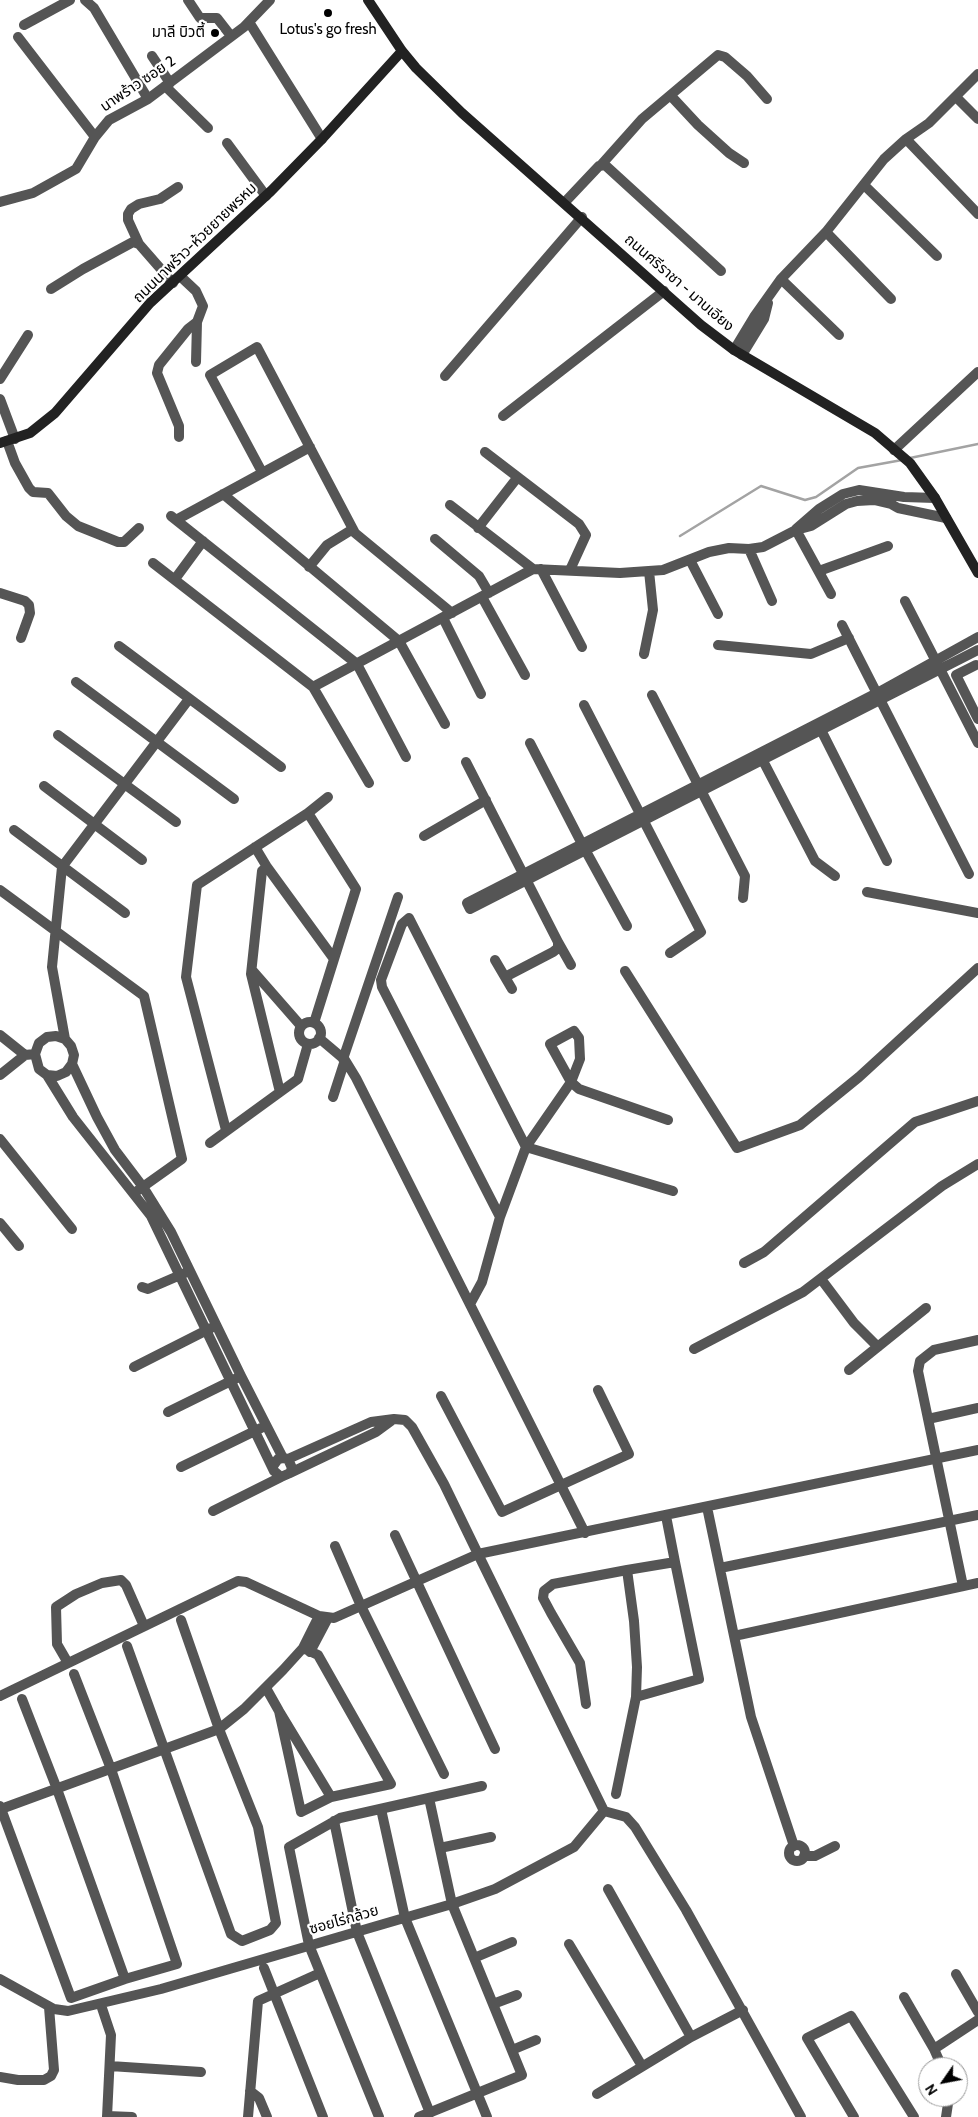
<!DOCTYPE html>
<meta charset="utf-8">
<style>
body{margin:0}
#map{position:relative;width:978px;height:2117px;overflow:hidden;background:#fff;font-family:Cabin,sans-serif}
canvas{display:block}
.north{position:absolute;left:918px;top:2057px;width:50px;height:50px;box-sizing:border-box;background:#fff;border:1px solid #999;border-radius:50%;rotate:237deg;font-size:14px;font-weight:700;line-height:20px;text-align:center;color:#000}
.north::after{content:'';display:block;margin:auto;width:18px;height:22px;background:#000;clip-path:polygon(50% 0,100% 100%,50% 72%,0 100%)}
</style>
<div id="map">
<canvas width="978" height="2117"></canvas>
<div class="north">N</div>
</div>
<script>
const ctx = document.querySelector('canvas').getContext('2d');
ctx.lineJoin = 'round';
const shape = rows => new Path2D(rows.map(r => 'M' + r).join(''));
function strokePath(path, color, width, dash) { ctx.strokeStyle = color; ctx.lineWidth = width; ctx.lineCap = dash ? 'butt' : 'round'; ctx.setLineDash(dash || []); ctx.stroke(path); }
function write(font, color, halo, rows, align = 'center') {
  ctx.font = font + ' Cabin,"Noto Sans Thai",sans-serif'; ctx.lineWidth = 4.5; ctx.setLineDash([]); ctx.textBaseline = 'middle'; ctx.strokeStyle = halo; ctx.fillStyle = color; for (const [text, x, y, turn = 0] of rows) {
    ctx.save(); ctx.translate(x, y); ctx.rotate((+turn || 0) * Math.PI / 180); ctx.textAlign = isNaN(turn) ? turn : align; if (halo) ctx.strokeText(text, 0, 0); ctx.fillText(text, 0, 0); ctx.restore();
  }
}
strokePath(shape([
 [910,458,978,444],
 [680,536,761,486,805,500,816,497,858,468,902,460]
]), '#a3a3a3', 2.5);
strokePath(shape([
 [85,0,94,8,148,99],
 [188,0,200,18,217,18,231,36],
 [249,22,322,139],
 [24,25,70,0],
 [18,37,95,137],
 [152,56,170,83],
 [165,86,208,128],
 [671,96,698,125,729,153,744,163],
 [956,97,978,119],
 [906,139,978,214],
 [227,143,266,196],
 [601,165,642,119,718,55,725,57,747,76,767,99],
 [864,185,937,256],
 [0,202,33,193,76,169,95,137,109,120,148,99,244,27,270,0],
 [565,202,599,166,605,165,721,271],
 [826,232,891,299],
 [139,244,128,220,128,214,131,209,139,204,160,199,178,187],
 [180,276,196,291,203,306,197,322,196,362],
 [781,279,839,335],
 [51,289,83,269,133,242,139,244,173,283],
 [734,350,754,317,781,279,826,232,884,159,906,139,929,123,978,74],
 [742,355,764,319,768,303],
 [445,376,582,217],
 [0,379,28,335],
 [0,399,15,439],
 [503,416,664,291],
 [179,437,179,426,157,373,159,365,188,329,197,322],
 [7,441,15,463,29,488,33,492,48,493,66,516,78,526,118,542,124,542,139,528],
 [894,450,978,372],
 [485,452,579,524,586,535,570,570],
 [262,472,210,375,257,347,355,533,452,613],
 [223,494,399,641,445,724],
 [450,505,533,569],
 [171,516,357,664,406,757],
 [176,520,310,447],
 [478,528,517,478],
 [796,529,819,509,843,494,859,490,904,497,935,498],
 [796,530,831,594],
 [435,539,479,576,489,593],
 [749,549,772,601],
 [690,560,718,614],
 [153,563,313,687,369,783],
 [309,567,327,545,353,529],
 [541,569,582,647],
 [819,571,888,546],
 [175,579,203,541],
 [0,593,25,601,29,605,30,613,21,638],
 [482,597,525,675],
 [905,601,978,743],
 [443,618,481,694],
 [842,625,969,874],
 [978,637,877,693,467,903,470,909,978,650],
 [718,645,811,654,849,638],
 [119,646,281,767],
 [644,654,653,610,649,571],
 [976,665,956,675,978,719],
 [76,682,234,799],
 [313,687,533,569,620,573,663,570,709,552,729,548,749,549,763,547,796,530,811,526,846,504,857,501,874,500,891,504,898,508,946,518],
 [652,695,745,876,743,898],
 [584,705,701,932,670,953],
 [818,724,887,861],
 [58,735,176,822],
 [530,743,582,844,627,926],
 [760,755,815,861,835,876],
 [466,762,558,942,558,948,553,952,505,977],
 [44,786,142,860],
 [14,830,125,913],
 [424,836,486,800],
 [255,847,267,867,262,871,251,974,280,1092],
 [267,867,334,959],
 [0,890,144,996,182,1159,137,1191],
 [867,892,978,913],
 [558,942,571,965],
 [495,960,512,989],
 [252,970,301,1026],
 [625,971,737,1148,800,1125,859,1077,978,968],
 '299 1033a11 11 0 1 1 22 0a11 11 0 1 1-22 0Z',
 [314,1023,356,889,308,813,328,797],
 [0,1035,25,1055],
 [319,1038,345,1060,356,1078,585,1533],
 [65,1039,56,1036,47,1037,39,1043,35,1054,39,1069,47,1075,57,1076,66,1072,72,1064,74,1055,71,1046,65,1039,52,967,62,867,189,699],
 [343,1059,398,897],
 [72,1064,97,1117,115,1150,143,1187,171,1232,241,1376,283,1458],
 [0,1075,25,1055,35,1054],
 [47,1075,73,1117,151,1216,274,1471,281,1477,290,1473,292,1468,288,1459,283,1458,278,1459,273,1466],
 [333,1097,345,1060],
 [226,1130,186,977,197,885,308,813],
 [0,1139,72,1229],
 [210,1143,298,1079,308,1044],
 [500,1217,382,987,381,980,402,924,409,918,526,1147,673,1191],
 [0,1223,19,1246],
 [744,1263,764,1252,915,1122,978,1101],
 [821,1279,854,1323,878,1347],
 [142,1287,148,1289,185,1273],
 [470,1304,482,1282,500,1217,526,1147,571,1082,580,1059,579,1038,574,1031,550,1044,571,1082,579,1089,668,1120],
 [694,1349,803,1292,942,1186,978,1164],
 [134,1367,211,1328],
 [849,1370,926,1308],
 [441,1396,502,1512,629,1454,598,1390],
 [168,1412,237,1378],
 [928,1419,978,1408],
 [181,1467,261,1428],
 [290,1473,376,1432,391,1421],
 [707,1507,751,1717,794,1846],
 [213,1511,281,1477],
 [395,1535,495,1749],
 [335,1546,361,1606,444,1774],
 [720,1568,978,1515],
 [963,1586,918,1371,920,1361,934,1350,978,1340],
 [734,1636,978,1583],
 [127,1646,231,1934,242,1941,270,1930,276,1923,258,1827,219,1729,181,1620],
 [303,1648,318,1655,391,1784,331,1797],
 [310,1652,328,1618],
 [68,1663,57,1644,56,1607,76,1594,102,1583,121,1580,126,1585,144,1626],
 [266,1688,279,1711,331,1797,301,1812,279,1711],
 [0,1696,238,1581,246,1582,319,1616,334,1618,478,1554,444,1484,412,1427,405,1420,394,1419,371,1422,288,1459],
 [636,1697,699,1679,675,1562],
 [22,1699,57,1789,125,1979],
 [586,1704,580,1663,551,1613,543,1598,544,1591,553,1584,627,1570],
 [616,1794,636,1697,637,1667,634,1621,627,1570,675,1562,666,1516],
 [0,1806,71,1998,125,1979,177,1964,111,1769,74,1674],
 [1,1809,219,1729,244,1709,283,1670,303,1648,319,1616],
 [381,1809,405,1918,487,2117],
 [334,1821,357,1932,430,2113],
 '789 1853a8 8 0 1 1 16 0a8 8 0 1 1-16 0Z',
 [440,1848,491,1837],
 [804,1856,815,1856,835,1846],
 [608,1889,691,2037],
 [569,1944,642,2066],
 [474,1958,512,1942],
 [264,1968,323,2117],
 [956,1974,978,2012],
 [0,1979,54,2009,68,2011,161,1989,452,1904,495,1889,574,1847,604,1811],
 [904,1997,934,2049,978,2020],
 [493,2004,517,1995],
 [101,2005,111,2035,107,2117],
 [934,2049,942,2067],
 [512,2050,536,2040],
 [110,2066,201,2072],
 [0,2077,18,2080,44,2080,51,2076,54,2070,49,2007],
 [250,2091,259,2098,267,2117],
 [597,2094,691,2037,743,2010],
 [107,2116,132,2117],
 [248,2117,258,2001,320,1973],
 [379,2117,309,1945,289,1847,340,1818,482,1786],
 [419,2117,522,2075,452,1904,429,1798],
 [801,2117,686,1910,635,1827,626,1817,604,1811,478,1554,978,1450],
 [854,2117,807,2038,851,2016,914,2117],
 [946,2117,949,2097]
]), '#555', 10);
strokePath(shape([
 [368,0,402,51,416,68,462,113,701,325,734,350,875,433,910,463,935,498,978,573],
 [0,443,30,433,55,413,150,303,271,191,322,139,402,51]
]), '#222', 10);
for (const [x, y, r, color] of [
 [328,13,5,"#000"],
 [215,33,5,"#000"]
]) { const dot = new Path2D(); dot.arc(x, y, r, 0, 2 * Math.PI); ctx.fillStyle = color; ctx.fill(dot); strokePath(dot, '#fff', 2); }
write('15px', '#000', '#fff', [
 ["Lotus's go fresh",328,30],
 ["มาลี บิวตี้",205,33,"right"]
]);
write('15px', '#000', '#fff', [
 ["นาพร้าว ซอย 2",138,84,-34],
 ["ถนนนาพร้าว-ห้วยยายพรหม",195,243,-44],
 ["ถนนศรีราชา - มาบเอียง",679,283,41],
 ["ซอยไร่กล้วย",344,1920,-16]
]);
</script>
